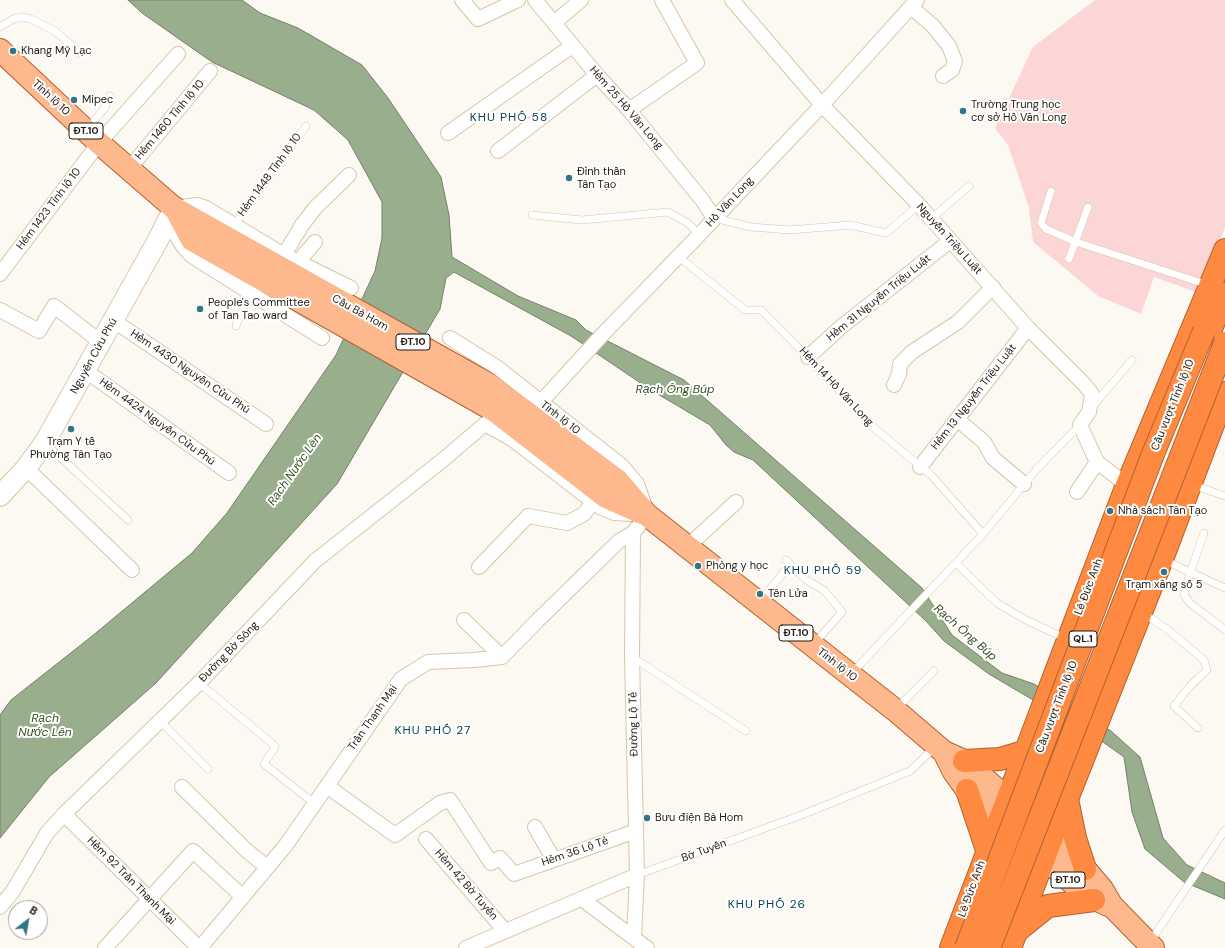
<!DOCTYPE html>
<meta charset="utf-8">
<style>
body{margin:0}
#map{position:relative;width:1225px;height:948px;overflow:hidden;background:#fcf8f2;font-family:"DM Sans",sans-serif}
canvas{display:block}
.north{position:absolute;left:8px;top:900px;width:40px;height:40px;box-sizing:border-box;background:#fff;border:1px solid #a6a39f;border-radius:50%;rotate:31deg;font-size:11px;font-weight:700;line-height:16px;text-align:center;color:#21190f}
.north::after{content:'';display:block;margin:auto;width:14px;height:18px;background:#327585;clip-path:polygon(50% 0,100% 100%,50% 72%,0 100%)}
</style>
<div id="map">
<canvas width="1225" height="948"></canvas>
<div class="north">B</div>
</div>
<script>
const ctx = document.querySelector('canvas').getContext('2d');
ctx.lineJoin = 'round';
function paint(path, color) { ctx.fillStyle = color; ctx.fill(path, 'evenodd'); }
const shape = rows => new Path2D(rows.map(r => 'M' + r).join(''));
function strokePath(path, color, width, dash) { ctx.strokeStyle = color; ctx.lineWidth = width; ctx.lineCap = dash ? 'butt' : 'round'; ctx.setLineDash(dash || []); ctx.stroke(path); }
function write(font, color, halo, rows, align = 'center') {
  ctx.font = font + ' "DM Sans",sans-serif'; ctx.lineWidth = 4; ctx.setLineDash([]); ctx.textBaseline = 'middle'; ctx.strokeStyle = halo; ctx.fillStyle = color; for (const [text, x, y, turn = 0] of rows) {
    ctx.save(); ctx.translate(x, y); ctx.rotate((+turn || 0) * Math.PI / 180); ctx.textAlign = isNaN(turn) ? turn : align; if (halo) ctx.strokeText(text, 0, 0); ctx.fillText(text, 0, 0); ctx.restore();
  }
}
paint(shape([
 [1095,0,1225,0,1225,227,1199,293,1154,277,1141,314,1098,296,1033,242,1029,208,1008,145,995,128,1033,47]
]), '#fcd6d4');
const water = shape([
 [128,0,242,0,260,13,298,28,362,65,388,98,441,177,449,215,452,257,518,296,576,320,586,330,684,380,922,588,952,635,1002,673,1034,684,1111,731,1140,757,1163,838,1187,865,1225,883,1225,899,1184,882,1145,849,1132,812,1124,757,1096,737,989,674,944,641,926,621,753,460,734,452,726,445,710,425,651,390,571,336,454,272,446,278,440,309,337,484,156,683,49,777,0,838,0,715,11,700,91,637,192,553,227,513,336,355,375,271,382,238,382,202,348,140,314,110,212,62,142,13,128,0]
]);
paint(water, '#99ae8c');
strokePath(water, '#758166', 1);
const lane = shape([
 [0,27,13,19,22,17,31,19,55,31,80,53],
 [87,129,104,109,110,96],
 [1051,191,1041,223,1046,229,1076,242,1208,285],
 [532,215,582,220,668,212,688,223,699,235],
 [714,218,751,227,790,230,850,225,886,233,919,205],
 [931,219,969,186],
 [234,225,306,126],
 [679,257,745,310,761,310,808,357,874,428,931,475,983,534],
 [1069,259,1088,207],
 [236,326,245,304,244,289],
 [1092,407,1132,360],
 [45,443,128,520],
 [1193,485,1225,496],
 [1204,533,1190,573,1184,595,1190,603,1225,630],
 [786,560,805,579,825,591,842,612,814,644],
 [1164,560,1225,588],
 [956,563,997,603,1026,620,1067,639],
 [760,602,790,564],
 [1143,613,1167,629,1204,660,1207,670,1190,686,1174,706,1198,728],
 [632,657,746,731],
 [851,674,983,534,1036,470,1080,425],
 [199,683,274,745,275,747,264,764,315,804],
 [896,709,934,671],
 [160,721,208,769],
 [637,875,804,814,910,771,935,747],
 [1150,942,1225,830]
]);
const street = shape([
 [462,0,478,19,518,0],
 [535,0,597,75,629,110,703,201,714,218],
 [732,0,822,105,919,205,1028,328,1084,384,1092,394,1089,412,1080,425,1097,462,1127,485],
 [911,7,933,26,949,46,955,61,952,70,943,76],
 [554,23,581,0],
 [629,110,697,63,662,0],
 [448,133,572,46],
 [498,151,597,75],
 [129,169,210,71],
 [284,255,302,225,316,207,349,175],
 [298,262,315,242],
 [0,274,99,143,178,54],
 [0,310,39,331,54,306,102,343],
 [114,321,266,424],
 [322,338,192,256,182,245,176,235,174,223,174,208,198,205,206,208,284,255,351,288],
 [450,338,498,368,622,466,637,484,645,507],
 [808,357,841,327,950,241],
 [86,371,229,473],
 [894,385,899,374,900,364,912,352,958,322,993,287],
 [540,403,603,334,699,235,822,105,917,0],
 [957,419,984,442,993,458,1024,484],
 [920,467,1028,328],
 [26,468,132,570],
 [1077,492,1097,462],
 [687,547,736,502],
 [479,567,528,516,567,523,584,514,593,502],
 [464,620,502,657],
 [327,786,395,835,440,803,450,800,491,863,500,858,514,874,636,831],
 [182,787,247,851,267,867],
 [64,814,199,948],
 [535,827,554,860],
 [426,839,505,931],
 [582,899,647,948],
 [0,907,13,891,47,833,64,814,199,683,315,561,444,459,485,424,512,439,600,507,614,513,632,514],
 [634,937,637,875,632,657,633,533,647,515],
 [105,948,193,851,243,897],
 [200,948,286,845,401,679,428,662,474,660,502,657,537,621,619,541,633,533],
 [466,948,637,875]
]);
const secondary = shape([
 [0,496,26,468,45,442,158,240,174,208]
]);
const primary = shape([
 [0,50,99,143,174,208,490,385,617,480,647,515,895,710,944,752,964,761,1007,798,1085,869,1102,889,1112,906,1153,948],
 [175,208,192,240,495,411,606,497,642,513],
 [944,752,954,772,967,790,1085,894,1108,905]
]);
const highway = shape([
 [1209,334,1225,294],
 [964,761,1000,759,1027,751,1047,769,1054,772,1076,776],
 [967,790,987,850],
 [1067,799,1075,838,1085,869],
 [1017,931,1048,906,1094,900],
 [951,948,1127,485,1225,250],
 [1010,948,1052,837,1162,559,1225,393]
]);
strokePath(lane, '#d9c5a7', 8);
strokePath(street, '#d9c5a7', 16);
strokePath(secondary, '#d9c5a7', 22);
strokePath(primary, '#b16230', 24);
strokePath(highway, '#b16230', 24);
strokePath(lane, '#fff', 7);
strokePath(street, '#fff', 14);
strokePath(secondary, '#fff', 20);
strokePath(primary, '#feb88d', 22);
strokePath(highway, '#fe8941', 22);
const highwayBridge = shape([
 [966,948,1153,454,1204,331],
 [989,948,1225,343]
]);
strokePath(highwayBridge, '#b16230', 24, []);
strokePath(highwayBridge, '#fe8941', 22);
for (const [x, y, r, color] of [
 [13,51,4,"#327585"],
 [74,100,4,"#327585"],
 [963,111,4,"#327585"],
 [569,178,4,"#327585"],
 [200,309,4,"#327585"],
 [71,429,4,"#327585"],
 [1110,511,4,"#327585"],
 [698,566,4,"#327585"],
 [1164,572,4,"#327585"],
 [760,594,4,"#327585"],
 [647,818,4,"#327585"]
]) { const dot = new Path2D(); dot.arc(x, y, r, 0, 2 * Math.PI); ctx.fillStyle = color; ctx.fill(dot); strokePath(dot, '#fff', 1.5); }
for (const [x, y, w] of [
 [86,131,34],
 [413,342,34],
 [796,633,34],
 [1083,639,28],
 [1068,880,34]
]) { const box = new Path2D(); box.roundRect(x - w / 2, y - 8, w, 16, 3); ctx.fillStyle = '#fff'; ctx.fill(box); strokePath(box, '#21190f', 1); }
write('bold 10px', '#21190f', null, [
 ["ĐT.10",86,131],
 ["ĐT.10",413,342],
 ["ĐT.10",796,633],
 ["QL.1",1083,639],
 ["ĐT.10",1068,880]
]);
write('11px', '#21190f', '#fff', [
 ["Khang Mỹ Lạc",21,51],
 ["Mipec",82,100],
 ["Trường Trung học",971,105],
 ["cơ sở Hồ Văn Long",971,118],
 ["Đình thần",577,172],
 ["Tân Tạo",577,185],
 ["People's Committee",208,303],
 ["of Tan Tao ward",208,316],
 ["Trạm Y tế",71,442,"center"],
 ["Phường Tân Tạo",71,455,"center"],
 ["Nhà sách Tân Tạo",1118,511],
 ["Phòng y học",706,566],
 ["Trạm xăng số 5",1164,585,"center"],
 ["Tên Lửa",768,594],
 ["Bưu điện Bà Hom",655,818]
], 'left');
write('11px', '#21190f', '#fff', [
 ["Tỉnh lộ 10",51,98,43],
 ["Hẻm 25 Hồ Văn Long",626,108,49],
 ["Hẻm 1460 Tỉnh lộ 10",170,120,-50],
 ["Hẻm 1448 Tỉnh lộ 10",270,175,-54],
 ["Hồ Văn Long",730,202,-47],
 ["Hẻm 1423 Tỉnh lộ 10",49,209,-53],
 ["Nguyễn Triệu Luật",949,239,48],
 ["Hẻm 31 Nguyễn Triệu Luật",879,298,-39],
 ["Cầu Bà Hom",360,313,29],
 ["Nguyễn Cửu Phú",94,356,-61],
 ["Hẻm 4430 Nguyễn Cửu Phú",190,372,34],
 ["Hẻm 14 Hồ Văn Long",836,387,47],
 ["Hẻm 13 Nguyễn Triệu Luật",974,397,-52],
 ["Cầu vượt Tỉnh lộ 10",1173,405,-68],
 ["Tỉnh lộ 10",560,418,38],
 ["Hẻm 4424 Nguyễn Cửu Phú",157,422,36],
 ["Lê Đức Anh",1089,587,-69],
 ["Đường Bờ Sông",229,652,-46],
 ["Tỉnh lộ 10",837,665,38],
 ["Cầu vượt Tỉnh lộ 10",1057,707,-69],
 ["Trần Thanh Mại",373,718,-55],
 ["Đường Lộ Tẻ",634,724,-91],
 ["Bờ Tuyến",704,851,-20],
 ["Hẻm 36 Lộ Tẻ",575,852,-19],
 ["Hẻm 92 Trần Thanh Mại",131,881,45],
 ["Hẻm 42 Bờ Tuyến",466,885,49],
 ["Lê Đức Anh",972,889,-70]
]);
ctx.letterSpacing = '1px';
write('12px', '#094551', '#fff', [
 ["KHU PHỐ 58",509,118],
 ["KHU PHỐ 59",823,571],
 ["KHU PHỐ 27",433,731],
 ["KHU PHỐ 26",767,905]
]);
ctx.letterSpacing = '0px';
write('italic 12px', '#36511f', '#fff', [
 ["Rạch Ông Búp",675,390],
 ["Rạch Nước Lên",295,470,-55],
 ["Rạch Ông Búp",965,633,41],
 ["Rạch",45,719],
 ["Nước Lên",45,733]
]);
</script>
